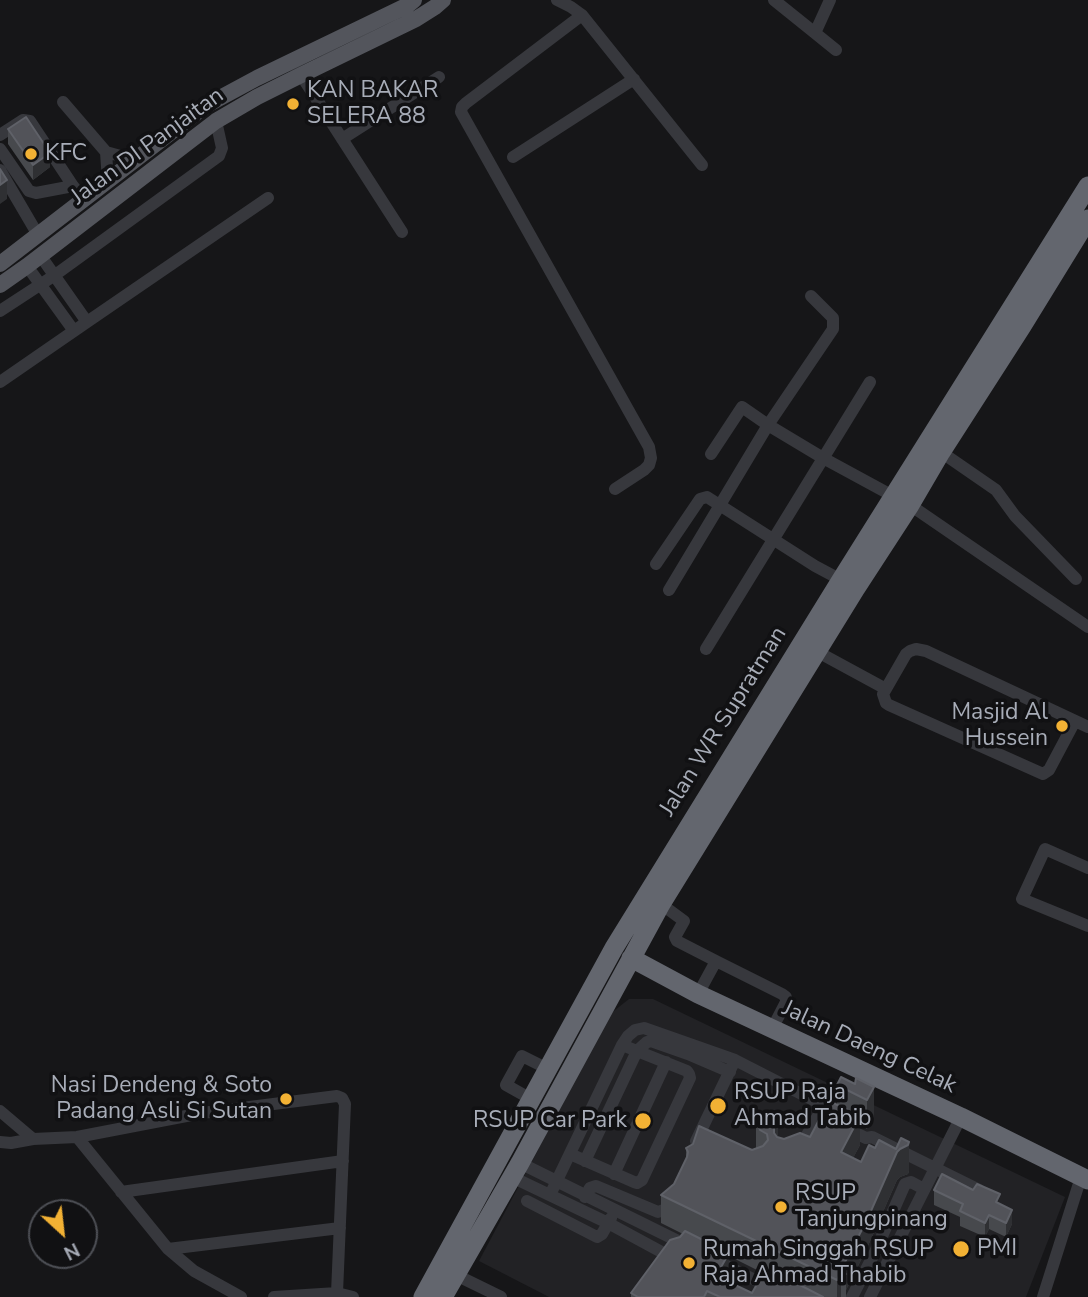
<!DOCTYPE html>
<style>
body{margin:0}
#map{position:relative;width:1088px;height:1297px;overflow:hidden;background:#161618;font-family:"Nunito Sans",sans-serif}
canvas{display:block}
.north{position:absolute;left:28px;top:1199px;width:70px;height:70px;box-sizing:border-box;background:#111113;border:2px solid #4d4f55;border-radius:50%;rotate:153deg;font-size:19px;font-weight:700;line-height:28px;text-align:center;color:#a8adb8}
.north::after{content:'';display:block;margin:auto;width:24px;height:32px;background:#f2b134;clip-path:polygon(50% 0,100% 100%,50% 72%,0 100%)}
</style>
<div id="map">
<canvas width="1088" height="1297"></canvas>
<div class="north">N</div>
</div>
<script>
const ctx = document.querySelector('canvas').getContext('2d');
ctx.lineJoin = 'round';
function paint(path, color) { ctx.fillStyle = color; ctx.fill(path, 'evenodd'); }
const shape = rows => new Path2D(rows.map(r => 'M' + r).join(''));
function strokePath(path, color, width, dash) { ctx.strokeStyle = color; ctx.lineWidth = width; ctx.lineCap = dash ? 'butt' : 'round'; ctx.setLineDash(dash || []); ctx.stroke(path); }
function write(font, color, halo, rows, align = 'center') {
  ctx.font = font + ' "Nunito Sans",sans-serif'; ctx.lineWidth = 7; ctx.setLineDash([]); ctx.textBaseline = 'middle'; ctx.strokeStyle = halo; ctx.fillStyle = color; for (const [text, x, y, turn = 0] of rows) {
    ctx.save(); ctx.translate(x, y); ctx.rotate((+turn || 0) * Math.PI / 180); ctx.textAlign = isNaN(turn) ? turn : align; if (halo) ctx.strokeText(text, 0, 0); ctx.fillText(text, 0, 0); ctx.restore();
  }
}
paint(shape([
 [629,999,653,999,1065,1197,1026,1297,549,1297,479,1261,610,1014]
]), '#222225');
strokePath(shape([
 [557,0,571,7,582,15,702,165],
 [774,0,815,33,830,0],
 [582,15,466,103,462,107,461,112,649,447,651,458,649,465,644,470,615,489],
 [815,33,836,50],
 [301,75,402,232],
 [63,102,106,152,135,160],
 [0,135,23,120,30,121,73,186,84,200],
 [342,139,439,77],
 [0,149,29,191,36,193,73,186],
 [106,152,108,181],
 [513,157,634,79],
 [0,170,38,235],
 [40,255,87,322,268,198],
 [27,266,74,331],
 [0,311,55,275,219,156,222,148,216,121],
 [0,382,87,322],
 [941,452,996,490,1015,516,1076,579],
 [711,454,742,407,768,425,823,458,893,496],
 [910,505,1088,627],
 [656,564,700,499,707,497,815,566,845,582],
 [669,590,768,425,833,329,833,318,811,296],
 [706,649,870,382],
 [816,651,886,689],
 [1075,721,1049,770,1043,774,889,705,886,703,883,694,906,654,910,651,916,649,926,651,1088,727],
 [1088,868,1045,849,1022,899,1088,926],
 [661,904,684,921,675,937,677,941,716,961],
 [698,994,716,961,782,994,786,997,786,1002,772,1029],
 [531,1099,506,1085,522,1056,548,1069],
 [0,1111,33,1139],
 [847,1129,866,1138,872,1137,979,1190],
 [77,1137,168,1249,194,1271,241,1297],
 [696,1141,735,1060,821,1104,819,1114,799,1149],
 [0,1142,11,1143,33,1139,77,1137,202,1113,337,1096,342,1098,345,1104,337,1293],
 [570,1154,634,1182,637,1183,642,1180,690,1078,689,1074,687,1071,622,1045],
 [585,1161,637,1051,647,1042,651,1041,688,1054,730,1072],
 [520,1163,686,1245],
 [614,1174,666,1062],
 [512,1177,608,1223,669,1256,674,1256,676,1253],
 [121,1192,343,1161],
 [550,1195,622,1045,628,1036,635,1030,644,1028,735,1060],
 [585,1197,590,1188,596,1186,658,1212,666,1209,670,1201],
 [527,1201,597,1237,602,1234,611,1218],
 [168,1249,340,1228],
 [715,1260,789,1297],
 [456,1275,501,1297],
 [274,1297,337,1293,353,1297],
 [852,1297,875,1252,905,1184,911,1182,924,1189],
 [870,1297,961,1117],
 [1043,1297,1081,1177]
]), '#37383d', 12);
strokePath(shape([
 [0,264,205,106,257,78,408,5,414,0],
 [0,285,27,266,216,121,257,97,301,75,416,19,435,7,443,0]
]), '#53555c', 16);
strokePath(shape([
 [631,958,698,994,961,1117,1088,1180],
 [423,1297,614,948,841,580,1088,186],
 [443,1297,520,1163,661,904,856,588,910,505,941,452,1022,326,1088,219]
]), '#63666e', 19);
paint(shape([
 [8,129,50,167,33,180,8,144],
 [855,1084,874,1087,874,1116,867,1129,860,1125,860,1145,853,1158,861,1162,909,1171,908,1174,900,1177,897,1180,867,1248,846,1290,846,1297,631,1297,631,1293,683,1234,661,1223,661,1195,674,1184,686,1159,686,1148,752,1150,756,1149,756,1120,778,1138,784,1139,810,1137,837,1105,837,1085],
 [729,1256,763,1273,752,1293,727,1281,729,1278],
 [934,1190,1000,1204,1012,1224,1006,1237,989,1229,985,1237,960,1226,960,1217,934,1205]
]), '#47494d');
paint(shape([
 [50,153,50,167,33,180,33,165],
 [7,180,7,199,0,204,0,185],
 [874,1087,874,1116,867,1129,867,1100],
 [860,1116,860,1145,841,1181,841,1152],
 [778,1123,778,1151,774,1157,774,1128],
 [909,1142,909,1171,908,1174,900,1177,897,1180,867,1248,846,1290,846,1274,843,1273,844,1264,897,1152,900,1149],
 [1012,1210,1012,1224,1006,1237,1006,1223],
 [989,1215,989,1229,985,1237,985,1223],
 [729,1253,729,1278,718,1296,716,1276],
 [841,1272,841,1297,837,1297,837,1280]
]), '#2f3033');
const building = shape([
 [26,117,50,153,33,165,8,129,26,117],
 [0,169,7,180,0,185,0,169],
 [841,1077,855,1084,856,1078,874,1087,867,1100,837,1085,841,1077],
 [829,1101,860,1116,841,1152,861,1162,869,1145,875,1148,879,1140,896,1149,901,1138,909,1142,908,1145,900,1149,897,1152,867,1220,844,1264,843,1270,846,1274,841,1272,837,1280,661,1195,674,1184,687,1157,688,1152,686,1148,693,1144,699,1126,752,1150,763,1146,768,1140,767,1134,760,1130,756,1120,774,1113,778,1123,774,1128,774,1133,777,1137,784,1139,800,1133,810,1137,829,1101],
 [942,1174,973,1190,977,1184,1000,1194,996,1202,1012,1210,1006,1223,989,1215,985,1223,960,1211,963,1204,934,1190,942,1174],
 [685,1231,729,1253,716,1276,752,1293,765,1270,785,1280,792,1281,823,1297,720,1297,707,1291,704,1297,638,1297,631,1293,670,1240,680,1237,685,1231]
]);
paint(building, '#525359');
strokePath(building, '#5f6168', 2);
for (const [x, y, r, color] of [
 [293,104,7,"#f2b134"],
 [31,154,7,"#f2b134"],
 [1062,726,7,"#f2b134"],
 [286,1099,7,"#f2b134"],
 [718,1106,9,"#f2b134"],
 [643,1121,9,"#f2b134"],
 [781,1207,7,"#f2b134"],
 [961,1249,9,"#f2b134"],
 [689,1263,7,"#f2b134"]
]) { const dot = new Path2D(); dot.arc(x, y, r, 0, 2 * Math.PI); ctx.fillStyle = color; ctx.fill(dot); strokePath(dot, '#111113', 2.5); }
write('23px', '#a8adb8', '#111113', [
 ["KAN BAKAR",307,91],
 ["SELERA 88",307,117],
 ["KFC",45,154],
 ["Masjid Al",1048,713,"right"],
 ["Hussein",1048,739,"right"],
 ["Nasi Dendeng & Soto",272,1086,"right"],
 ["Padang Asli Si Sutan",272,1112,"right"],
 ["RSUP Raja",734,1093],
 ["Ahmad Tabib",734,1119],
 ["RSUP Car Park",627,1121,"right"],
 ["RSUP",795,1194],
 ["Tanjungpinang",795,1220],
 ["PMI",977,1249],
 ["Rumah Singgah RSUP",703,1250],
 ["Raja Ahmad Thabib",703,1276]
], 'left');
write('23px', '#a8adb8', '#111113', [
 ["Jalan DI Panjaitan",148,147,-36],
 ["Jalan WR Supratman",724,722,-58],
 ["Jalan Daeng Celak",869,1048,25]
]);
</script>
